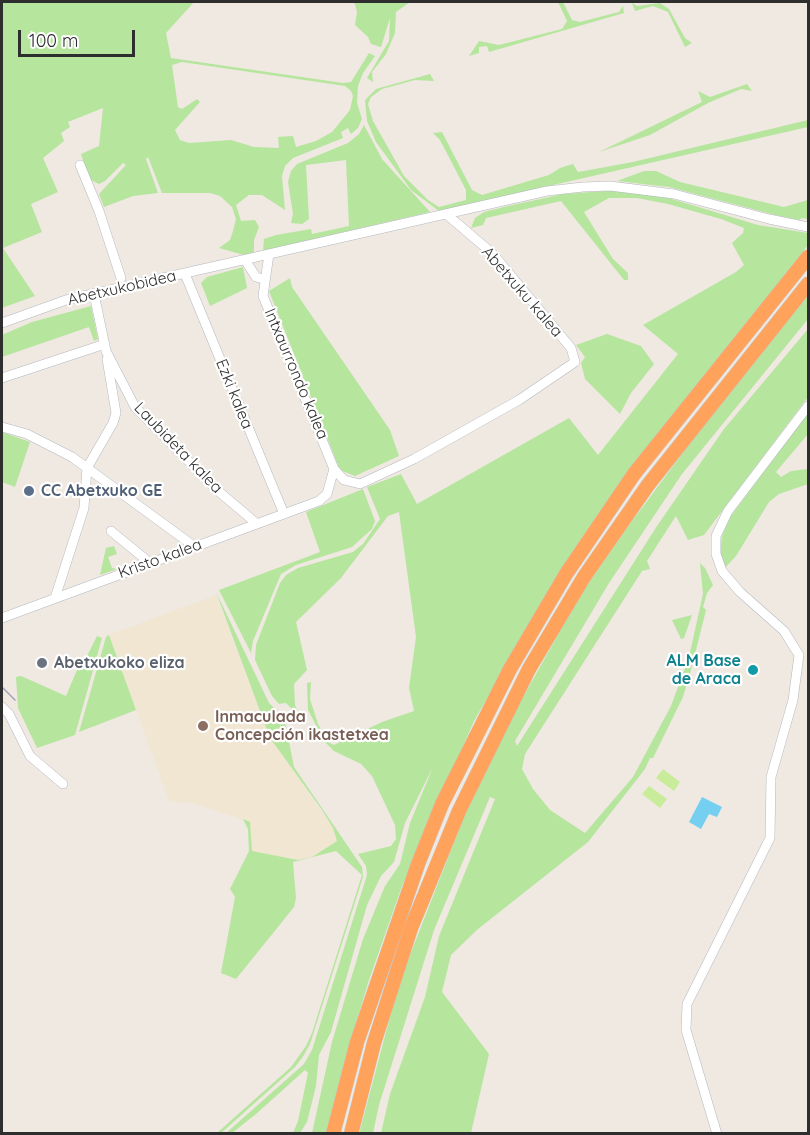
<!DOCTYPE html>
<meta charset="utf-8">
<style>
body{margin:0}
#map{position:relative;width:810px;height:1135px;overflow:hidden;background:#efe9e1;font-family:Quicksand,sans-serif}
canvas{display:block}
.frame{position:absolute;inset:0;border:3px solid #2e2e2e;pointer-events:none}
.scale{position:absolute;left:18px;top:30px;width:117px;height:27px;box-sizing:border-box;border:3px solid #2e2e2e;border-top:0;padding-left:8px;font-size:18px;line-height:21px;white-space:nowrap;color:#2e2e2e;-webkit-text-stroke:4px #fff;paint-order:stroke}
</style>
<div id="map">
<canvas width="810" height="1135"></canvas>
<div class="frame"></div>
<div class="scale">100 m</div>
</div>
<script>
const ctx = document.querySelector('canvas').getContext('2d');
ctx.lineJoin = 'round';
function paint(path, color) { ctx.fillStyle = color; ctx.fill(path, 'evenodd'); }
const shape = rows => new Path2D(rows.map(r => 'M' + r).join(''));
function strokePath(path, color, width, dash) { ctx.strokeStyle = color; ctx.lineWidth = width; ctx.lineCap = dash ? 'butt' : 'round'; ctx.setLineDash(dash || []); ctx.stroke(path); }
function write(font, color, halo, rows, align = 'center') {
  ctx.font = font + ' Quicksand,sans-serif'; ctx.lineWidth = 4.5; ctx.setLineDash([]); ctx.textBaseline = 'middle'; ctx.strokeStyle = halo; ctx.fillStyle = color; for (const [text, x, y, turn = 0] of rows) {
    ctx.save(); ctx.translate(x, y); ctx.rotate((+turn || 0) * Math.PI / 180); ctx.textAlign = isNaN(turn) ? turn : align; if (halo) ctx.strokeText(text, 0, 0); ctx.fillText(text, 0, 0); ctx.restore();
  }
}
paint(shape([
 [216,595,270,738,333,828,337,841,312,857,298,860,251,851,250,822,192,803,169,801,109,635]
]), '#f0e6d1');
paint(shape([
 [2,2,194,2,166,33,171,58,343,83,351,82,369,53,375,56,363,73,358,86,357,103,362,119,358,128,351,134,348,128,341,132,343,138,293,158,285,166,282,176,285,210,262,195,249,195,236,205,241,221,255,220,259,227,254,240,254,253,244,255,219,248,230,240,233,231,236,219,232,207,220,196,210,193,162,193,148,157,146,159,158,193,133,196,104,207,99,194,126,165,123,163,105,181,99,184,89,179,81,154,99,146,103,108,68,122,70,127,61,133,64,141,43,158,58,192,31,204,42,232,3,248,35,296,2,308],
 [182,62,345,86,351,91,353,96,350,110,332,132,316,141,296,147,293,136,278,137,279,148,254,147,231,140,189,143,180,140,175,130,200,102,197,99,182,109,178,107,172,65],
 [351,2,410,2,396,12,395,33,386,54,372,72,373,82,367,78,389,41,390,18,381,47,371,44,368,37,355,25,357,12,355,4],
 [558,2,563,2,572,20,580,22,619,12,623,6,624,13,489,52,487,46,479,47,479,53,469,56,479,41,499,45,562,29,567,21],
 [632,3,637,6,660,3,669,9,685,38,692,43,685,47,668,12,653,6,635,11],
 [430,74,434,81,415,80,382,89,371,97,368,104,373,121,404,176,428,200,439,207,466,200,466,190,440,140,433,133,442,132,472,190,482,195,549,175,560,168,573,164,578,172,633,162,808,120,808,127,439,211,411,190,376,142,367,121,365,100,376,89],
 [747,84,752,91,741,89,708,103,650,135,599,152,702,102,698,91,710,97],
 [364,125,382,159,430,212,263,251,264,239,276,235,311,229,312,234,349,226,346,160,306,165,309,219,302,224,291,223,293,214,288,182,291,171,297,164,348,143,359,134],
 [644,171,656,171,680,182,784,207,808,200,808,219,802,218,799,220,779,216,669,187,617,181],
 [620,190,662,196,758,225,808,233,808,245,612,495,562,568,474,721,402,886,369,980,349,1046,328,1133,312,1133,332,1042,363,939,385,886,400,864,410,823,433,767,405,823,394,862,381,876,367,905,331,1032,319,1055,316,1086,307,1122,300,1133,293,1133,298,1121,308,1073,305,1070,256,1114,232,1133,225,1134,304,1064,312,1050,367,875,366,866,358,854,391,846,396,839,395,825,372,776,361,764,334,751,325,742,308,710,307,683,311,682,310,699,318,724,328,742,334,745,382,722,414,711,409,688,416,637,399,512,388,516,341,578,296,622,307,670,294,684,295,705,300,717,286,703,279,704,272,696,255,660,256,645,280,583,286,575,298,568,353,552,363,544,380,519,367,487,401,474,417,504,569,418,598,455,678,354,643,325,736,272,744,265,732,243,743,233,744,228,721,219,668,204,637,198,609,198,584,212,613,259,628,273,628,280,624,280,561,201,486,218,483,225,471,228,475,218,484,212,508,206,563,194],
 [243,267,247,288,210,306,201,283,207,277],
 [290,278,292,287,390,430,399,456,355,476,340,470,269,291],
 [808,296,808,319,682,474,609,583,515,741,517,746,657,526,724,429,808,329,808,397,704,535,688,540,676,516,647,561,650,569,642,571,525,754,522,769,533,789,550,810,585,833,633,777,671,706,689,657,703,594,700,563,705,568,713,585,707,593,703,607,706,610,690,674,683,697,653,758,650,758,645,769,588,842,478,929,451,955,442,992,489,1054,471,1133,381,1133,390,1094,425,997,439,936,495,799,490,797,434,930,379,1105,373,1133,359,1134,399,983,464,817,504,731,581,594,627,528,723,399],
 [91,306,98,339,94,341,89,327,2,357,2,335,32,322],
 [607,334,641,346,654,364,631,393,620,414,585,379,581,363,585,357,576,345],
 [808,413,808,434,776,472,781,477,791,471,808,469,808,484,779,494,769,502,736,556,724,569,720,551,722,536,730,517],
 [2,432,30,442,15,487,2,482],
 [363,489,375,521,372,529,352,547,296,565,281,574,253,641,251,653,219,590,320,552,306,512],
 [114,546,117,554,108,557,112,568,117,569,100,575,106,548],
 [216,592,269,703,284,717,294,767,362,867,363,877,310,1044,304,1055,295,1067,220,1134,217,1133,291,1067,306,1046,312,1033,362,875,336,851,293,862,296,898,294,907,236,979,221,973,235,897,230,889,249,851,248,829,243,819,250,822,252,851,298,860,312,857,337,841,333,828,322,810,270,738],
 [692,615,684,638,681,639,672,620],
 [109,635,136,710,79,732,106,637],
 [97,636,102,638,75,735,37,748,18,708,16,677,21,676,66,696,79,665,76,661,87,656]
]), '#b6e59e');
paint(shape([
 [663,769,680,782,674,791,656,778],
 [649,786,667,799,660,808,642,794]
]), '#c9ec9a');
paint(shape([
 [702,797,722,807,717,817,709,814,701,829,689,822]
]), '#75cff0');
const minor = shape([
 [80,165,99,211,121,278],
 [245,260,256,277,263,279],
 [185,274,284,514],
 [94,294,106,351,135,407,217,490,256,523],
 [2,323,66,300,547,191,583,187,610,186,674,194,769,219,808,227],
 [2,378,105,344],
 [2,427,27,434,72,457,195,547],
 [334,469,344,480,360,484,414,459,519,400,575,362,571,348,492,253,446,214],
 [111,531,150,563],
 [55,598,84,508,87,468,113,423,116,413,107,359],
 [2,618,319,501,327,494,334,469,263,296,269,254],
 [2,707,9,714,30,756,63,784],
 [717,1134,686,1030,687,1004,770,838,771,777,793,700,799,655,784,631,740,592,722,571,716,554,716,536,728,511,808,406]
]);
const highway = shape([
 [333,1134,357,1042,418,864,442,804,510,669,566,574,634,474,808,257],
 [351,1134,374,1043,411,928,459,811,529,669,584,577,648,485,808,284]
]);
strokePath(minor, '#b4b7c1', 10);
strokePath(highway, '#c9c9c9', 15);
strokePath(minor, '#fff', 9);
strokePath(highway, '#ffa35c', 14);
strokePath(shape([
 [2,687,15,700]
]), '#a3a6b8', 1.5);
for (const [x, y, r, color] of [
 [29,491,6,"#5c6f8a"],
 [42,663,6,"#6b7280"],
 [753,670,6,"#0f9aa8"],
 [203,726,6,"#8d6e63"]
]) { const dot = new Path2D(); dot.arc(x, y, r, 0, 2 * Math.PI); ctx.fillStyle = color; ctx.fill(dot); strokePath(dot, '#fff', 2); }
write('16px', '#2e2e2e', '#fff', [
 ["Abetxukobidea",122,288,-13],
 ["Abetxuku kalea",522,292,49],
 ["Intxaurrondo kalea",296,374,67],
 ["Ezki kalea",234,394,68],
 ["Laubideta kalea",178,448,46],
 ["Kristo kalea",160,559,-20]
]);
write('bold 16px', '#4e5e75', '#fff', [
 ["CC Abetxuko GE",41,491]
], 'left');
write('bold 16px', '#0d838f', '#fff', [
 ["ALM Base",741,661],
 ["de Araca",741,679]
], 'right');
write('bold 16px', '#5b616d', '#fff', [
 ["Abetxukoko eliza",54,663]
], 'left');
write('bold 16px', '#785e54', '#fff', [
 ["Inmaculada",215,717],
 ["Concepción ikastetxea",215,735]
], 'left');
</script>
